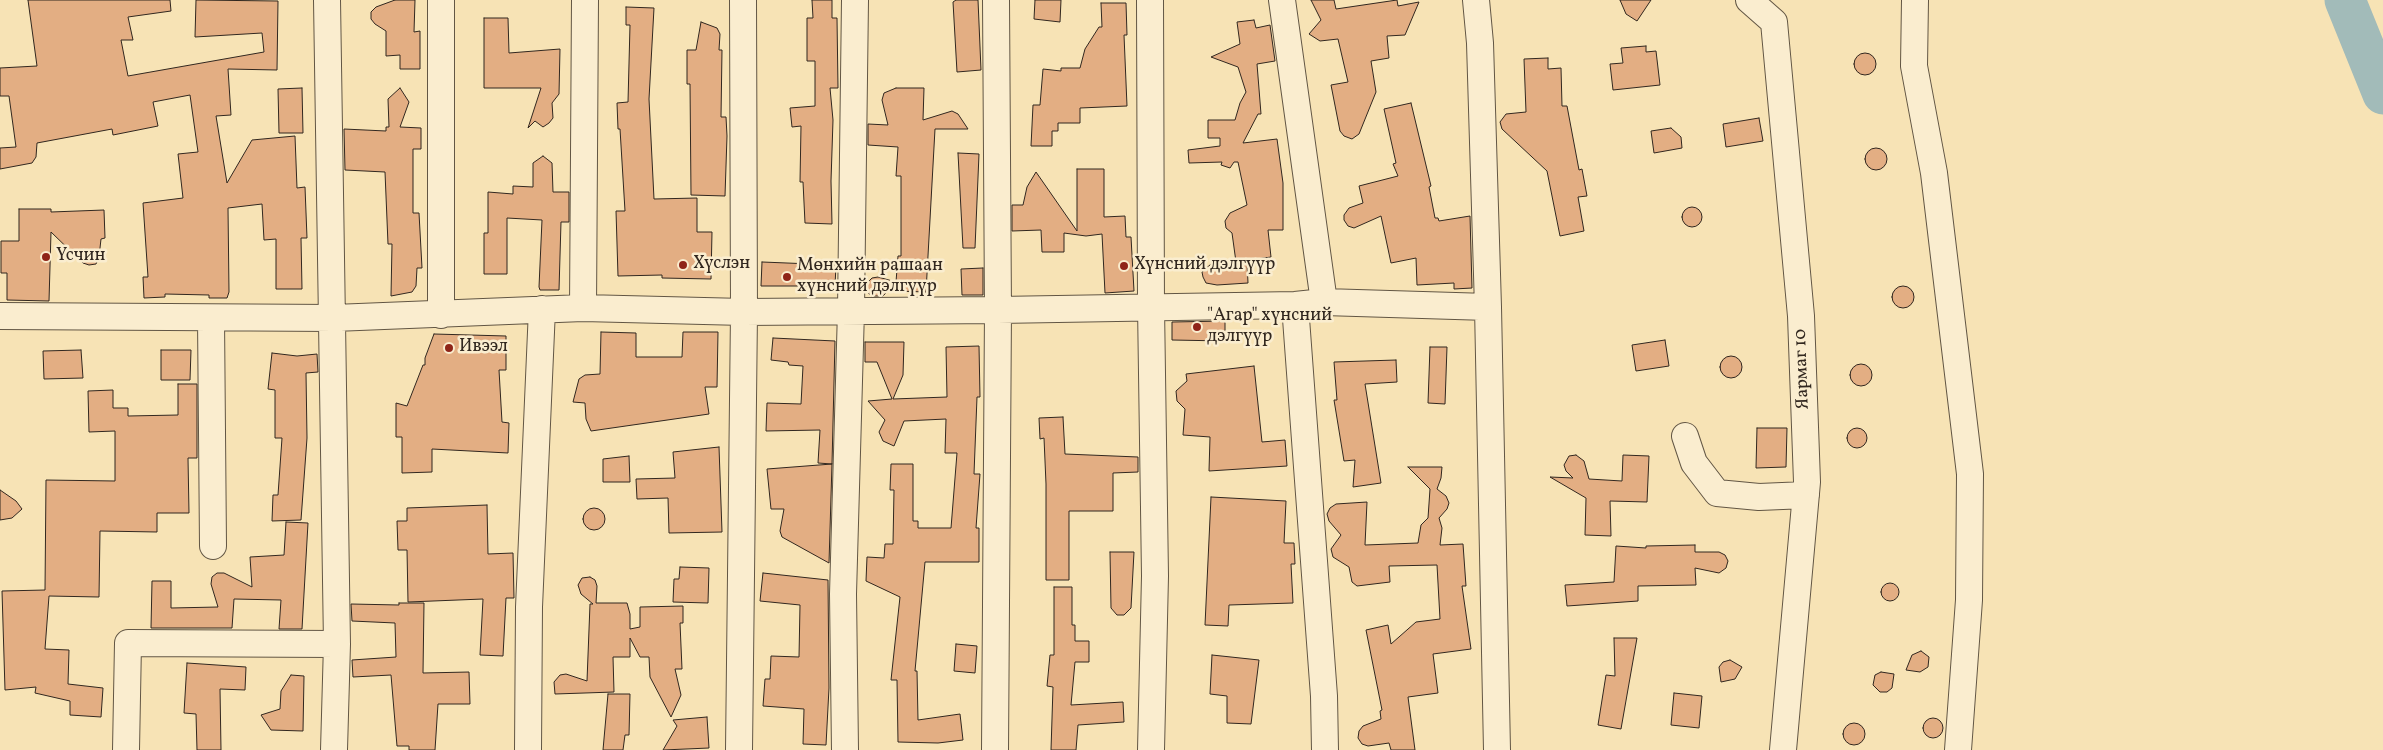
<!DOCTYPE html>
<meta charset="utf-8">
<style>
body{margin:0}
canvas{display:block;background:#f7e3b5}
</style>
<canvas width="2383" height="750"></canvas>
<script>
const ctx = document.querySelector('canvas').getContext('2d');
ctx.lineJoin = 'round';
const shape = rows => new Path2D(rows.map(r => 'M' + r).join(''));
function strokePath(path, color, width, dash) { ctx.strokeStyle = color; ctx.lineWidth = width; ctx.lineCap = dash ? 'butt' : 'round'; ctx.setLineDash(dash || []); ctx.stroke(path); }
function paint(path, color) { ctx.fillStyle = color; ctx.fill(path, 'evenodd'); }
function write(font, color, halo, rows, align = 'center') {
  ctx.font = font + ' Vollkorn,serif'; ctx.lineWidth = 5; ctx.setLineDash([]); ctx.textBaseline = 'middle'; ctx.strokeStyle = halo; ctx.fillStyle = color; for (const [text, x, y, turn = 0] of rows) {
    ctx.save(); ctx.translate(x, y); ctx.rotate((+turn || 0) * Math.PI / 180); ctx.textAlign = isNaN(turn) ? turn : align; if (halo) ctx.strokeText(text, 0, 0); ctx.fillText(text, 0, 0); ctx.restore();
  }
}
strokePath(shape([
 [2345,0,2383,94]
]), '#a2bbb9', 41);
const building = shape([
 [28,0,170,0,171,11,128,17,133,40,121,40,128,76,264,52,262,33,195,37,196,0,278,1,277,70,228,69,231,115,216,116,227,183,252,140,295,136,297,188,305,187,307,238,301,238,302,289,276,289,276,239,264,240,262,204,228,208,229,292,227,298,209,298,209,295,165,294,165,297,144,298,143,277,148,277,143,203,183,198,178,154,198,152,190,95,153,102,158,126,113,135,112,129,37,143,36,157,32,163,0,169,0,148,16,147,9,96,0,96,0,68,37,66,28,0],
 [395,0,415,0,414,32,420,31,420,69,400,69,400,55,386,56,386,31,375,24,371,19,371,12,376,7,395,0],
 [812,0,832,0,832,18,837,18,838,88,830,88,833,120,831,181,832,224,805,223,803,182,800,182,801,126,792,127,790,108,815,106,815,61,807,61,807,18,813,18,812,0],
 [956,0,978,0,981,70,957,72,953,2,956,0],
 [1035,0,1061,0,1060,22,1034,19,1035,0],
 [1311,0,1334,0,1336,9,1397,0,1398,6,1419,2,1405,35,1387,36,1389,58,1371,61,1376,92,1359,134,1352,139,1344,136,1340,131,1331,85,1348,82,1338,39,1320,41,1309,34,1321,20,1311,0],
 [1620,0,1651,0,1637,21,1626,14,1620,0],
 [1101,3,1126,3,1127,35,1124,35,1127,106,1080,108,1080,123,1058,123,1058,131,1052,131,1052,146,1031,146,1033,105,1040,105,1043,69,1061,71,1061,68,1080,68,1085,49,1099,27,1102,27,1101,3],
 [626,7,654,8,649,99,654,199,697,198,697,232,712,232,711,279,662,278,662,275,618,276,616,211,625,211,620,129,618,129,617,103,628,102,630,25,626,25,626,7],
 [484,18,508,18,509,53,560,49,559,94,552,103,553,118,549,123,543,127,535,121,528,128,541,88,484,88,484,18],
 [1254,20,1256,28,1270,25,1275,61,1257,64,1261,114,1258,114,1243,143,1277,139,1283,183,1283,230,1268,230,1271,257,1236,262,1232,233,1226,228,1225,221,1230,213,1247,205,1238,162,1234,162,1230,168,1221,165,1222,162,1189,163,1188,150,1220,146,1220,138,1208,138,1208,120,1235,120,1240,103,1246,92,1238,67,1211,57,1240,44,1237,22,1254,20],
 [701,22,717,28,720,34,719,50,722,50,721,117,726,117,727,136,725,196,691,195,690,84,687,84,687,50,696,50,701,22],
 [1646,46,1646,52,1656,51,1660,85,1613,90,1610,64,1623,63,1621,48,1646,46],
 '1854 64a11 11 0 1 1 22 0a11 11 0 1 1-22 0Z',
 [1548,58,1548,69,1561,68,1562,106,1567,106,1579,170,1582,169,1587,196,1578,197,1584,231,1560,236,1547,171,1502,129,1500,122,1506,114,1526,112,1524,59,1548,58],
 [302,88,303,133,279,133,278,89,302,88],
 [400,88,409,102,400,127,421,128,421,149,413,149,413,213,419,213,422,268,417,268,416,286,412,292,391,296,392,244,388,244,385,172,345,170,344,129,386,131,386,127,389,127,388,99,400,88],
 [896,88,924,88,923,120,952,111,958,114,968,129,935,129,926,292,896,291,896,282,883,296,871,296,866,290,866,284,872,278,878,277,896,282,898,256,901,256,901,176,896,176,898,147,868,145,868,124,888,125,882,100,884,93,896,88],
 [1411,103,1431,186,1429,187,1435,218,1438,218,1439,221,1470,216,1472,288,1454,289,1454,283,1417,285,1416,258,1391,263,1381,216,1354,228,1348,226,1344,220,1344,215,1349,208,1363,203,1359,186,1398,176,1393,164,1396,163,1384,109,1411,103],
 [1759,118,1763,141,1726,147,1723,124,1759,118],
 [1671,128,1681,137,1682,148,1654,153,1651,131,1671,128],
 '1865 159a11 11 0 1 1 22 0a11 11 0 1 1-22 0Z',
 [958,153,979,154,975,248,963,248,958,153],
 [543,156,552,163,553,192,569,192,569,222,561,222,559,290,540,290,539,287,542,220,507,218,507,274,484,274,484,233,488,233,488,192,513,194,513,186,533,187,533,163,543,156],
 [1077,169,1104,169,1104,217,1125,216,1126,237,1131,237,1134,291,1105,293,1102,234,1086,236,1064,233,1064,252,1042,252,1041,230,1012,231,1012,205,1023,205,1027,187,1036,172,1077,231,1077,169],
 '1682 217a10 10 0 1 1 20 0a10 10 0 1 1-20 0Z',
 [19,209,51,209,51,212,104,210,105,238,101,239,99,257,96,264,89,265,83,263,51,232,49,301,7,300,7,273,1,273,1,241,19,241,19,209],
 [762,262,836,265,835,286,761,286,762,262],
 [1247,262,1248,283,1217,285,1206,283,1203,277,1202,272,1211,264,1247,262],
 [983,268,983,295,962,295,961,269,983,268],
 '1892 297a11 11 0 1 1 22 0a11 11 0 1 1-22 0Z',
 [1225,321,1225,341,1172,340,1172,322,1225,321],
 [601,332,636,333,636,357,682,357,683,332,718,332,717,387,705,387,709,414,591,431,586,419,585,403,573,402,579,379,585,375,600,374,601,332],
 [434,334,506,336,506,370,499,370,502,422,509,423,508,453,432,449,432,472,402,473,402,437,396,437,396,403,407,406,423,365,425,365,425,358,434,334],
 [773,338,835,341,832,464,818,463,820,430,766,431,767,403,801,404,803,366,789,365,788,362,771,360,773,338],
 [1665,340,1669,366,1636,371,1632,345,1665,340],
 [865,342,904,342,903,375,893,399,947,397,946,347,979,346,980,397,977,397,974,474,980,474,976,528,979,528,979,562,925,562,915,671,917,671,918,720,960,714,963,740,938,743,898,742,897,680,891,680,900,597,866,581,867,557,884,558,885,544,893,544,894,490,890,490,891,464,913,464,913,521,918,521,918,528,951,528,957,453,945,453,946,419,904,421,894,446,883,441,879,432,885,420,868,401,892,399,877,362,865,362,865,342],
 [1430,347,1447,347,1445,404,1428,403,1430,347],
 [81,350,83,378,44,379,43,351,81,350],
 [161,350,191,350,190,380,161,380,161,350],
 [272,353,297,356,317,354,318,372,306,373,307,438,301,520,272,521,273,495,278,495,282,438,275,438,275,390,268,389,272,353],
 '1720 367a11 11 0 1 1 22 0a11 11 0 1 1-22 0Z',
 [1396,360,1397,382,1365,384,1381,483,1353,487,1355,460,1344,461,1334,400,1337,400,1334,362,1396,360],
 '1850 375a11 11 0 1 1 22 0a11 11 0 1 1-22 0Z',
 [1254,366,1262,442,1285,440,1287,466,1209,471,1210,437,1183,435,1185,409,1177,401,1176,391,1187,381,1186,374,1254,366],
 [178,384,197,384,197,458,188,458,189,513,157,513,157,532,100,531,99,597,49,596,45,649,69,650,68,684,103,688,101,717,70,715,70,701,35,693,36,687,5,690,2,591,45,590,46,480,115,481,115,431,89,432,88,391,113,390,113,408,128,408,128,416,178,415,178,384],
 [1063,417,1065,454,1138,457,1138,472,1113,473,1113,511,1069,511,1069,580,1046,580,1046,484,1044,438,1040,439,1039,418,1063,417],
 [1757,428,1787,428,1786,467,1756,468,1757,428],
 '1847 438a10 10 0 1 1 20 0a10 10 0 1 1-20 0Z',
 [719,447,722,532,669,533,668,498,637,499,636,479,675,478,673,452,719,447],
 [1576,455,1584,461,1589,479,1622,481,1623,455,1649,456,1647,502,1610,501,1611,536,1585,535,1586,498,1550,477,1573,478,1566,471,1564,465,1569,456,1576,455],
 [629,456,630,482,603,482,603,459,629,456],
 [832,464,829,563,782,537,780,531,784,509,771,509,767,469,832,464],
 [1408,467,1442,467,1441,478,1437,489,1446,496,1449,503,1447,509,1439,518,1442,528,1440,545,1463,544,1466,586,1462,586,1471,649,1433,654,1438,693,1408,697,1415,750,1391,750,1389,743,1368,746,1362,744,1358,738,1359,731,1363,726,1381,719,1380,711,1382,710,1366,630,1388,625,1391,644,1416,622,1440,619,1437,565,1389,566,1390,582,1357,586,1352,582,1349,567,1333,557,1331,549,1341,535,1329,521,1327,514,1330,508,1336,504,1367,502,1365,545,1418,543,1421,525,1428,518,1430,489,1408,467],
 [0,490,16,501,22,509,12,518,0,520,0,490],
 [1211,497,1286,501,1284,543,1294,543,1295,564,1291,564,1293,603,1229,605,1228,626,1205,625,1211,497],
 [487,505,488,554,513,553,514,598,506,598,503,656,480,655,483,599,408,602,407,550,398,550,397,521,407,521,407,508,487,505],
 '583 519a11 11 0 1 1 22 0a11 11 0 1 1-22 0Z',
 [286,522,308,523,302,629,279,629,281,600,234,599,232,628,151,628,152,581,171,581,171,608,218,607,211,584,212,577,217,573,224,573,252,587,250,557,284,555,286,522],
 [1695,545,1695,552,1719,552,1725,555,1728,561,1726,568,1719,573,1695,568,1696,585,1638,586,1638,601,1567,606,1565,585,1614,582,1616,546,1646,548,1646,546,1695,545],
 [1110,552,1134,552,1131,608,1124,615,1117,615,1111,608,1110,552],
 [680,567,709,568,708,603,673,602,674,579,679,579,680,567],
 [763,573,828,580,829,688,826,745,803,744,804,709,763,706,765,679,770,679,771,656,799,657,800,605,760,601,763,573],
 [590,577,595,580,597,586,596,603,627,603,630,614,630,629,640,627,640,607,683,606,683,623,680,623,682,669,675,669,681,695,671,717,650,677,649,657,640,657,630,638,630,657,613,657,614,692,555,694,554,682,560,675,566,674,587,681,590,604,593,604,581,594,578,585,582,578,590,577],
 '1881 592a9 9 0 1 1 18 0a9 9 0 1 1-18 0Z',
 [1054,587,1072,587,1072,625,1075,625,1075,641,1089,641,1089,662,1075,662,1071,705,1123,702,1124,722,1078,725,1076,750,1051,750,1053,687,1047,686,1050,655,1054,655,1054,587],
 [399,603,424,603,423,673,469,672,470,704,438,704,435,750,409,750,409,746,397,746,391,675,353,677,352,660,396,657,395,623,352,621,351,604,399,605,399,603],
 [1614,638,1637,638,1621,729,1598,725,1606,675,1615,676,1614,638],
 [956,644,977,646,975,673,954,671,956,644],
 [1921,651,1929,657,1928,667,1920,672,1906,670,1912,655,1921,651],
 [1212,655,1259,660,1251,724,1227,723,1227,696,1210,694,1212,655],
 [1730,660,1742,667,1735,679,1721,682,1719,667,1723,662,1730,660],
 [187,663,246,667,245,690,220,689,221,750,197,750,196,714,184,713,187,663],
 [1881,672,1894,674,1892,688,1887,692,1880,692,1873,685,1875,675,1881,672],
 [291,675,304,676,303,731,271,730,261,715,280,709,281,691,291,675],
 [1674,693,1702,696,1699,728,1671,725,1674,693],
 [608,694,630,694,629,735,625,735,623,750,603,750,608,694],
 [707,717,709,748,663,750,677,726,673,720,707,717],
 '1923 728a10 10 0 1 1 20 0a10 10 0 1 1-20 0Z',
 '1843 734a11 11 0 1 1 22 0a11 11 0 1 1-22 0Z'
]);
paint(building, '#e3ae83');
strokePath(building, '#31271f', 1);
const minor = shape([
 [327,0,337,644,334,750],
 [441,0,441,315],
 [1150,0,1151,306,1155,576,1151,750],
 [1282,0,1324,302],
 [1476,0,1480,43,1488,307,1497,750],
 [1749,0,1774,22,1801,316,1807,482,1783,750],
 [1915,0,1914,66,1934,173,1970,474,1969,600,1958,750],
 [1295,305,1324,696,1325,750],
 [583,308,585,0],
 [0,316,334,318,583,308,744,312,998,310,1295,305,1324,302,1488,307],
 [211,318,213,546],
 [1685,436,1694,463,1717,493,1759,497,1806,495],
 [126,750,128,643,337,644],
 [528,750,529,607,542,309],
 [739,750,744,312,743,0],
 [845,750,843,594,851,310,855,0],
 [995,750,998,310,996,0]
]);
strokePath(minor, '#625644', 28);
strokePath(minor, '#faedcf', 26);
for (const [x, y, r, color] of [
 [46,257,5,"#8f2418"],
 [683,265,5,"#8f2418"],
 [1124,266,5,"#8f2418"],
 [787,277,5,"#8f2418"],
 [1197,327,5,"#8f2418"],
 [449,348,5,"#8f2418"]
]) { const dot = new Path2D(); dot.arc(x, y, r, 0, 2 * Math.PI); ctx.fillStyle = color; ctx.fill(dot); strokePath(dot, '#faedcf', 2); }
write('18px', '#31271f', '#faedcf', [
 ["Үсчин",56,257],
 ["Хүслэн",693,265],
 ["Хүнсний дэлгүүр",1134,266],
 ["Мөнхийн рашаан",797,267],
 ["хүнсний дэлгүүр",797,288],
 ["\"Агар\" хүнсний",1207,317],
 ["дэлгүүр",1207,338],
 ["Ивээл",459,348]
], 'left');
write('18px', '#31271f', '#faedcf', [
 ["Яармаг 10",1803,369,-92]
]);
</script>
